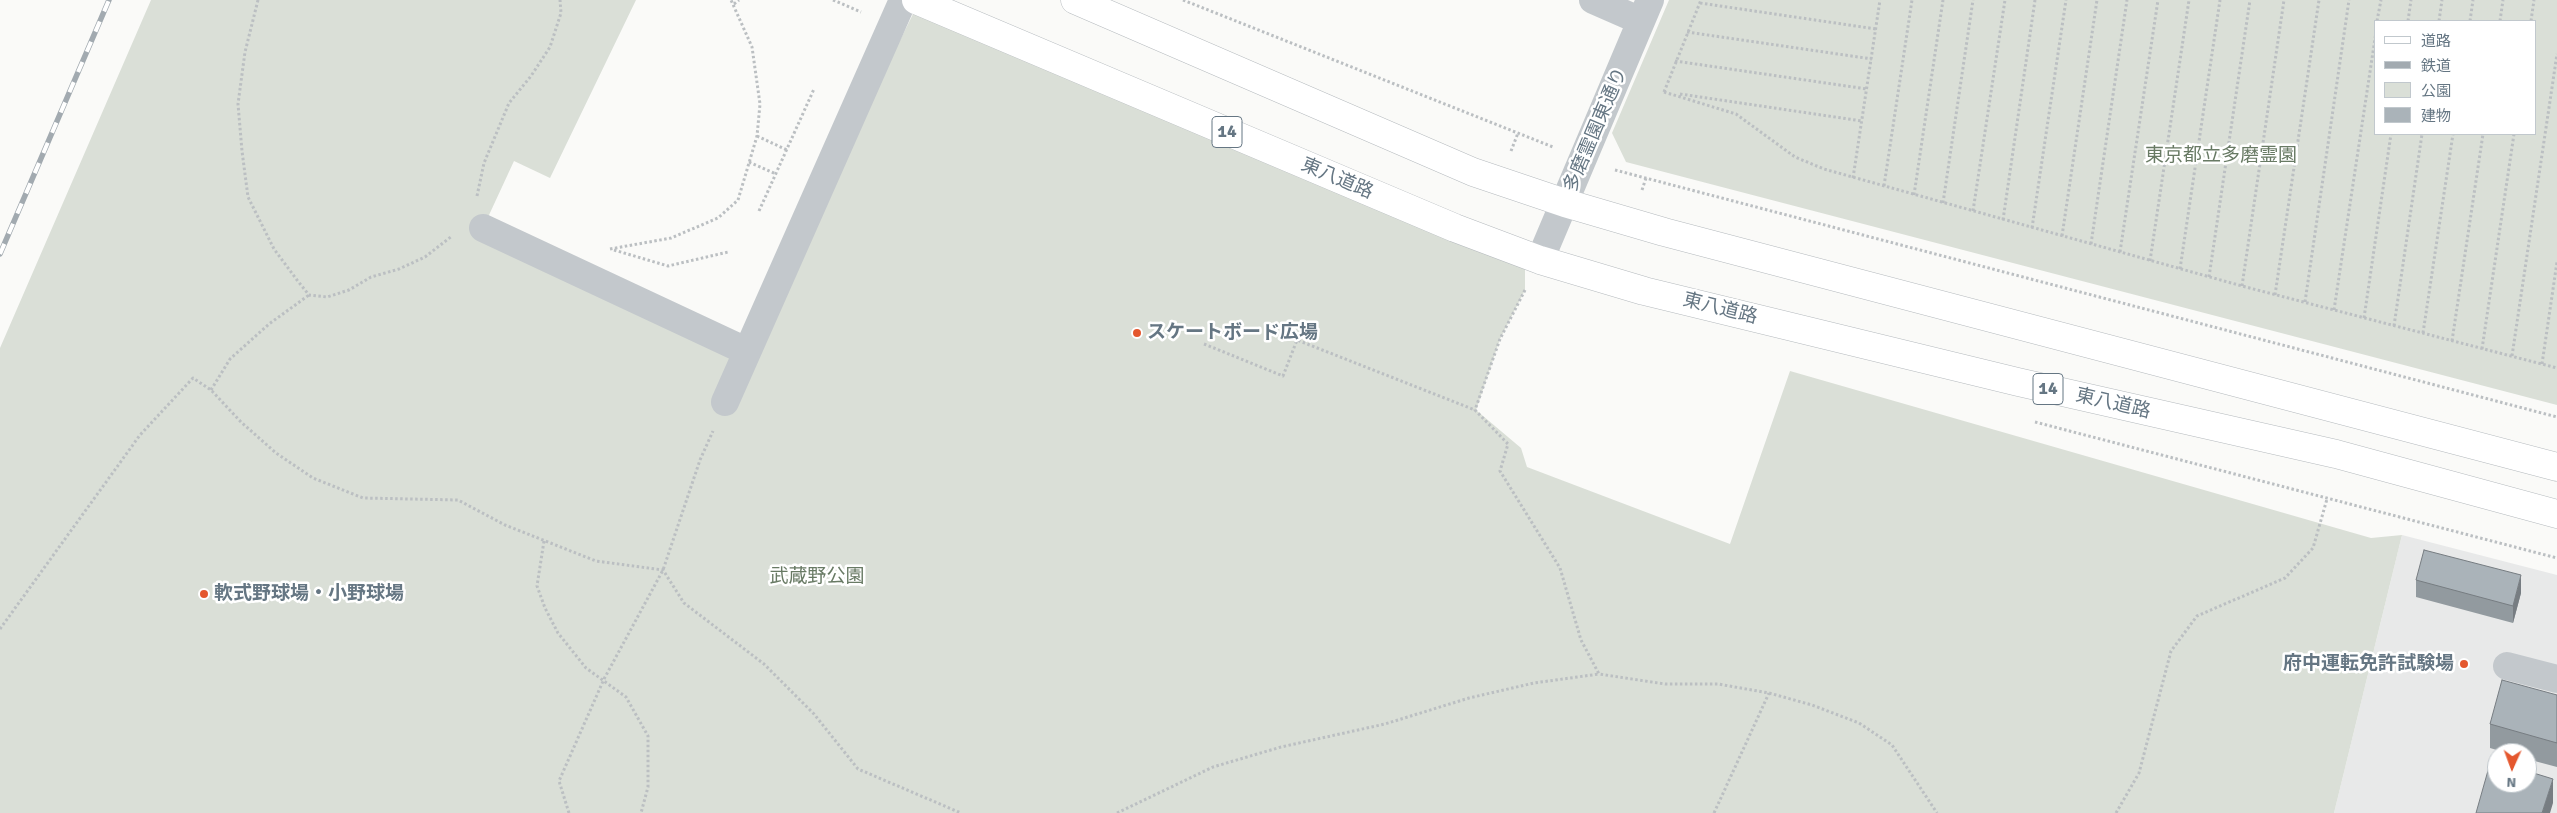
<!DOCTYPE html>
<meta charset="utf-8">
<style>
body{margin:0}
#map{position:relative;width:2557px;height:813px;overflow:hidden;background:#fafaf8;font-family:Signika,"Noto Sans JP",sans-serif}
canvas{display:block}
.legend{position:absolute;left:2374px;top:20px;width:162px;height:115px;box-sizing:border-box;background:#fff;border:1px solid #c1c8cd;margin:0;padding:6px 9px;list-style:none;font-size:15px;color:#657683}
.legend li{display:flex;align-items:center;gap:10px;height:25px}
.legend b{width:25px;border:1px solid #c1c8cd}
.north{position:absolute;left:2487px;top:743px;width:50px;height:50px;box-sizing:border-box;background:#fff;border:1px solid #c1c8cd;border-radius:50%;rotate:182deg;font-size:14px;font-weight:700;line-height:20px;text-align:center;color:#657683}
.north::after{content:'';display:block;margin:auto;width:18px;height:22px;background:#e4572e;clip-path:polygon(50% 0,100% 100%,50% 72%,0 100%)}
</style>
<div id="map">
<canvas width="2557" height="813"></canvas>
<ul class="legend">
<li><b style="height:6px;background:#fff"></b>道路</li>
<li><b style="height:6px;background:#a2aab0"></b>鉄道</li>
<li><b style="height:14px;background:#dadfd7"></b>公園</li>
<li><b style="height:14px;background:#aab3b9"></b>建物</li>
</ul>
<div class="north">N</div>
</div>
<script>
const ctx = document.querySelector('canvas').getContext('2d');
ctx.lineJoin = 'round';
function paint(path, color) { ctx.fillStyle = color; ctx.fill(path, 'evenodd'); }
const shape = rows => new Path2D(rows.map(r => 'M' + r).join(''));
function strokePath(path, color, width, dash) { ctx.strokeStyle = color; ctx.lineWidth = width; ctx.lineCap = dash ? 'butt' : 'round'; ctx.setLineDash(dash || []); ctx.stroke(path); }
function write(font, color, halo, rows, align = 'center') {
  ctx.font = font + ' Signika,"Noto Sans JP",sans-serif'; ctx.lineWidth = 5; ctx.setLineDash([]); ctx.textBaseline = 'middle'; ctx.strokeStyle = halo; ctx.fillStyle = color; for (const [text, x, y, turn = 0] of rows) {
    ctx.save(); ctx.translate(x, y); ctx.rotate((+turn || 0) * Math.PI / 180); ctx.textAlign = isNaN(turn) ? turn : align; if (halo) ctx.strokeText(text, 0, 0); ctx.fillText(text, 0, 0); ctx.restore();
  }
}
paint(shape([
 [2402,535,2557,575,2557,813,2334,813],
 [2497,753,2527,753,2527,783,2497,783]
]), '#e8e9e9');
paint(shape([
 [151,0,636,0,550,178,514,161,483,228,746,350,916,8,1525,266,1525,290,1500,339,1476,410,1521,448,1527,467,1730,544,1790,371,2371,538,2402,535,2334,813,0,813,0,348],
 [1669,0,2557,0,2557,405,1626,162,1612,133],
 [2376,21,2536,21,2536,134,2376,134]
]), '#dadfd7');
const major = shape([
 [916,0,1455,228,1540,260,1644,291,2018,382,2336,454,2557,514],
 [1075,0,1473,172,1565,203,1664,232,2557,467]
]);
strokePath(major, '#b5babe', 29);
strokePath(shape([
 [258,0,245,52,238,104,242,151,248,197,274,249,297,280,309,295,327,297,349,290,371,277,399,269,425,257,452,236],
 [833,0,861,12],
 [1183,0,1553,147],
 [1700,3,1876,29],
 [734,4,739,0],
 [2377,21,2381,0],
 [2408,21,2411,0],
 [2439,21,2442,0],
 [2470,21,2473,0],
 [2500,21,2503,0],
 [2531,21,2534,0],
 [1687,32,1872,59],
 [1675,61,1867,89],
 [1664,92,1736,114,1795,157,1824,169,2242,286,2557,368],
 [1664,92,1701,0],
 [1680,94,1862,121],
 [757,136,787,150],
 [1511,151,1518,133],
 [749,162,776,174],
 [1615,170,2557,417],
 [1853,178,1880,0],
 [1884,186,1912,0],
 [1642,190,1646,178],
 [1914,195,1943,0],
 [477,196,484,163,509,103,531,76,550,47,561,13,560,0],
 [1943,203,1973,0],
 [759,211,814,89],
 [1973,211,2005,0],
 [2003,220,2035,0],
 [2032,228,2066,0],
 [2062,236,2097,0],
 [2091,244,2127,0],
 [610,249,671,238,718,218,738,200,757,136,760,104,752,47,731,0],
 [614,250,668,266,728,252],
 [2120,252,2158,0],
 [2150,261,2189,0],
 [2180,269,2220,0],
 [2209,277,2250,0],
 [2242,286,2284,0],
 [1525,290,1500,339,1475,410,1508,444,1500,471,1560,568,1581,640,1599,674,1665,684,1718,684,1769,693,1812,705,1859,723,1892,745,1937,813],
 [2275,295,2319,0],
 [2305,302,2349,0],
 [2334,310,2376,32],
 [2364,318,2391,134],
 [2394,326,2422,134],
 [2423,333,2453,134],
 [2452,341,2483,134],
 [1204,344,1283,376,1297,340,1475,410],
 [2482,349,2514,134],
 [2512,356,2557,54],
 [2542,364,2557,262],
 [211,390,230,359,269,324,309,295],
 [2035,422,2557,558],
 [544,541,537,586,545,608,558,633,586,668,626,697,648,736,648,787,641,813],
 [0,629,140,435,193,378,211,390,241,422,276,453,313,478,363,498,458,500,505,525,596,561,663,570,684,603,764,664,814,714,858,769,961,813],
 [569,813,559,781,604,679,663,570,700,460,713,431],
 [1117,813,1213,767,1281,747,1385,724,1469,698,1534,683,1599,674],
 [1714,813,1769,693],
 [2116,813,2139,773,2171,651,2197,616,2285,578,2313,548,2327,499]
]), '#bbbfc2', 3, [2.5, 2.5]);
strokePath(shape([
 [1593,0,1641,21],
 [483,228,746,351],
 [1540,260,1650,0],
 [725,402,903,0],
 [2507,666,2557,679]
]), '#c3c8cc', 28);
strokePath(major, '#fff', 28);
const rail = shape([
 [0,254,109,0]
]);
strokePath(rail, '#a2aab0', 5.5);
strokePath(rail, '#fff', 4, [11]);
paint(shape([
 [2416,580,2521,593,2513,623,2416,597],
 [2557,695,2557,767,2527,759,2527,753,2507,753,2490,748,2490,724]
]), '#929a9f');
paint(shape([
 [2521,575,2521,593,2513,623,2513,606],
 [2553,779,2553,803,2550,813,2542,813]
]), '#777d82');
const building = shape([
 [2424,550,2521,575,2513,606,2416,580,2424,550],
 [2502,680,2557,695,2557,743,2490,724,2502,680],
 [2491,760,2497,762,2497,783,2527,783,2527,771,2553,779,2542,813,2476,813,2491,760]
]);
paint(building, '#aab3b9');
strokePath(building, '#777d82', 1);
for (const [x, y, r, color] of [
 [1137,333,5,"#e4572e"],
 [204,594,5,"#e4572e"],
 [2464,664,5,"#e4572e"]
]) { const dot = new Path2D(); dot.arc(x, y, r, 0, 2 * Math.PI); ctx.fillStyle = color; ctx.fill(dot); strokePath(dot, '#fff', 2); }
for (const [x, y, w] of [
 [1227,132,30],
 [2048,389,30]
]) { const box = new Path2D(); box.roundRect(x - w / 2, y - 15.5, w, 31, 4); ctx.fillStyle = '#fff'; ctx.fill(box); strokePath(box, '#657683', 1); }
write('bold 18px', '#657683', null, [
 ["14",1227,132],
 ["14",2048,389]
]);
write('19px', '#657683', '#fff', [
 ["多磨霊園東通り",1596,130,-67],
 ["東八道路",1337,179,23],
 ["東八道路",1720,309,14],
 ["東八道路",2113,404,13]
]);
write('19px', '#687a64', '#fff', [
 ["東京都立多磨霊園",2221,156],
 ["武蔵野公園",817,577]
]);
write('bold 19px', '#657683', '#fff', [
 ["スケートボード広場",1147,333],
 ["軟式野球場・小野球場",214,594],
 ["府中運転免許試験場",2454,664,"right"]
], 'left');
</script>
